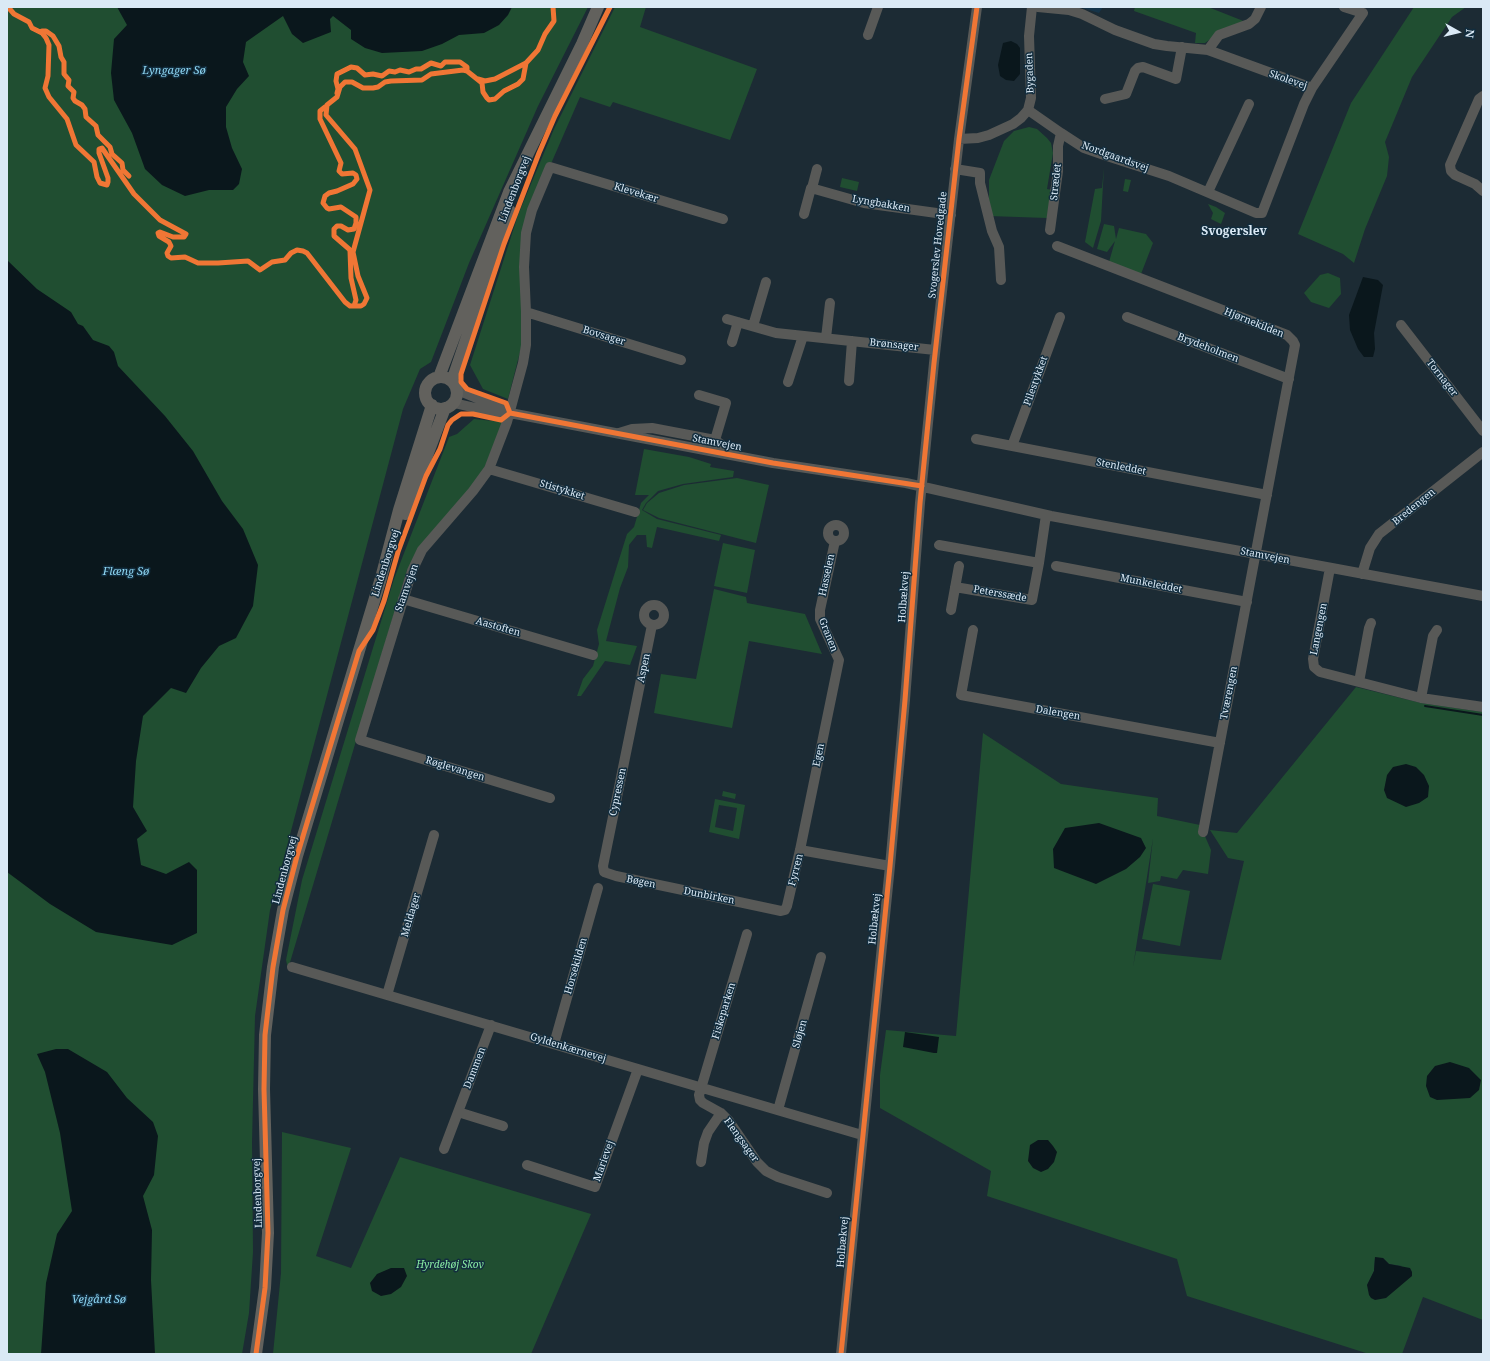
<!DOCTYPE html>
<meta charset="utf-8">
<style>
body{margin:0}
#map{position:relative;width:1490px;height:1361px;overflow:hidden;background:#1c2b34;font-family:"Noto Serif",serif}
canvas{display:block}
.frame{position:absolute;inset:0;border:8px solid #dae9f5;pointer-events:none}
.north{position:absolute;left:1438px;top:12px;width:40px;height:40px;-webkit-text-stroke:3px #122d3e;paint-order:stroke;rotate:98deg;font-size:11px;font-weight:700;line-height:16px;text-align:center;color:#dae9f5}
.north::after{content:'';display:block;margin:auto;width:14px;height:18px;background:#dae9f5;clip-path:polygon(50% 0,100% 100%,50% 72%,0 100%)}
</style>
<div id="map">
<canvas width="1490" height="1361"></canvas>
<div class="frame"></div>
<div class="north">N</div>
</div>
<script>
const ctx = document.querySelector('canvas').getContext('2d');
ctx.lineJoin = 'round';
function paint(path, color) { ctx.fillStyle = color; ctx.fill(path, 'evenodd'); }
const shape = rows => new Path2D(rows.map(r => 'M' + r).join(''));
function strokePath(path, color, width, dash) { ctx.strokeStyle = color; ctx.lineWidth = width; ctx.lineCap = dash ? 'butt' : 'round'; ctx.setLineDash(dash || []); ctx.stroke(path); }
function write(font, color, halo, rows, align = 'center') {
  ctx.font = font + ' "Noto Serif",serif'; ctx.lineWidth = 3; ctx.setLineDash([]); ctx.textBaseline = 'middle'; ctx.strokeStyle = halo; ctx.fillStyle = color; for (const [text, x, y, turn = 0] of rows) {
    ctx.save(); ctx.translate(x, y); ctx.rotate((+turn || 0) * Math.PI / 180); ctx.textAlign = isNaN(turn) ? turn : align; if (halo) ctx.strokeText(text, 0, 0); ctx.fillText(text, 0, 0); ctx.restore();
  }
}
paint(shape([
 [1079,7,1103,7,1099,13]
]), '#16354a');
paint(shape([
 [7,7,588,7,538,106,469,263,431,362,420,369,403,409,270,910,255,1016,252,1142,253,1252,249,1313,242,1354,7,1354],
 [615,7,646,7,640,27,757,69,730,140,613,102,610,107,580,97,527,219,521,348,508,399,483,389,470,365,518,215,554,129],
 [1135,7,1208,7,1246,22,1220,32,1205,43,1195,43,1196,33,1134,11],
 [1414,7,1466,7,1452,17,1412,77,1385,142,1389,157,1387,176,1365,229,1354,263,1343,254,1298,234,1351,103],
 [1029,127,1037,129,1047,138,1051,143,1053,153,1047,189,1052,190,1047,218,989,216,989,180,1004,141,1014,131],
 [1104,167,1101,221,1093,248,1085,242,1095,189,1102,188],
 [842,178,859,182,857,191,840,187],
 [1125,179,1131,180,1128,192,1123,191],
 [1208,204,1216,207,1225,213,1221,224,1211,219,1213,213],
 [1104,224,1114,226,1116,239,1119,228,1146,234,1153,243,1141,274,1109,262,1115,241,1107,252,1097,249],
 [1328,273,1340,278,1341,294,1329,308,1311,302,1304,293,1320,275],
 [474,419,503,422,482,474,407,570,288,969,286,960,302,880,394,579,449,437,457,434],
 [644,449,689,457,711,464,710,467,734,471,733,477,683,484,658,491,646,503,642,510,657,519,721,535,719,541,657,527,652,548,647,547,646,535,637,535,629,545,628,567,620,588,606,641,637,646,630,665,605,661,581,696,577,696,583,679,593,666,599,644,597,630,627,534,634,527,641,503,649,495,635,495],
 [737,478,769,485,756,543,659,518,643,510,647,503,659,493,684,485],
 [723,543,755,550,747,593,714,586],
 [714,589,746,597,747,603,805,614,822,654,749,641,732,728,654,713,661,674,696,679],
 [1356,687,1421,703,1483,712,1483,1320,1423,1297,1402,1354,1369,1354,1187,1296,1177,1259,987,1196,991,1171,880,1108,880,1075,886,1030,956,1036,983,733,1061,784,1158,798,1157,816,1200,825,1211,850,1208,874,1183,870,1177,879,1161,876,1160,881,1148,883,1153,838,1133,967,1136,951,1221,960,1244,861,1228,858,1210,830,1237,833],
 [1375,1258,1383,1258,1389,1264,1402,1266,1367,1285,1374,1271],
 [723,791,736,794,735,799,722,796],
 [715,799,745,805,739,839,709,832],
 [719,805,737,808,733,831,715,827],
 [1153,884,1190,891,1180,946,1142,939],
 [282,1132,351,1148,316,1256,351,1268,400,1157,591,1214,531,1354,273,1354,281,1273]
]), '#204e31');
paint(shape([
 [117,7,512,7,508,15,499,25,484,33,459,35,442,44,422,51,382,53,365,48,351,39,351,30,333,16,330,19,331,32,303,43,292,34,283,16,246,42,243,62,249,76,237,89,226,107,226,127,232,148,242,169,239,184,233,190,209,190,185,196,162,185,145,169,132,133,114,100,111,73,114,39,127,25],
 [1011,41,1017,44,1020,48,1020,74,1014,81,1006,80,1000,76,998,65,1003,43],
 [7,260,37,289,71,312,78,324,83,326,93,340,109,346,114,352,118,366,165,416,193,451,222,501,243,529,258,565,253,606,236,638,219,646,201,668,186,693,171,688,143,716,136,761,133,807,147,831,137,839,141,865,166,874,189,862,197,870,197,933,172,945,96,932,50,904,7,872],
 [1363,277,1378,280,1383,285,1374,333,1375,349,1373,357,1364,357,1358,349,1350,330,1349,315],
 [1406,764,1416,767,1424,775,1429,786,1428,797,1419,803,1406,807,1387,798,1384,790,1387,775,1393,767],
 [1099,823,1141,838,1146,848,1140,857,1126,869,1096,884,1054,868,1053,849,1065,828],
 [905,1032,939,1037,937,1053,934,1053,903,1047],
 [56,1049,68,1049,107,1072,127,1098,153,1122,158,1136,154,1175,143,1196,152,1230,151,1280,155,1354,41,1354,46,1283,57,1234,72,1211,60,1133,45,1072,37,1054],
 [1450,1062,1469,1068,1481,1080,1479,1090,1470,1098,1437,1100,1430,1097,1426,1086,1427,1076,1435,1066],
 [1038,1140,1048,1140,1053,1146,1057,1152,1054,1162,1048,1169,1041,1172,1033,1168,1028,1161,1030,1145],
 [1375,1257,1383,1258,1389,1264,1410,1268,1412,1272,1412,1276,1386,1298,1375,1300,1371,1298,1369,1295,1367,1285,1374,1271],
 [391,1268,404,1268,407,1276,401,1287,391,1294,381,1296,372,1291,370,1283,377,1274]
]), '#0a171c');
strokePath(shape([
 [1425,706,1483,715]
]), '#0a171c', 2);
strokePath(shape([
 [1038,7,1069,10,1082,14,1115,30,1154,44,1167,46,1208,50,1312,88],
 [868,35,878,7],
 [1208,50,1219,35,1249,24,1255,19,1261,7],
 [1483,96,1479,99,1450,165,1451,171,1455,175,1475,184,1483,191],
 [1105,99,1126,94,1135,71,1138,68,1143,67,1176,79,1182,47],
 [1028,110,1061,133,1084,148,1107,156,1169,176,1256,213,1262,213,1304,104,1312,88,1363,13,1344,7],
 [959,139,978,138,989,135,1013,124,1021,118,1028,110,1031,98,1029,36,1032,7],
 [955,169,980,173,980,183,992,231,999,247,1001,280],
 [812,188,817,169],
 [1208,192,1249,104],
 [804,214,811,188,864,203,951,215],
 [1050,230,1058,171,1058,146,1061,133],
 [1057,246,1287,335,1293,341,1295,345,1203,832],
 [526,312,681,360],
 [1127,317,1289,379],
 [727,319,776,333,935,350],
 [1401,325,1483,431],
 [753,326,766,282],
 [826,338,830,303],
 [732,342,738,322],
 [849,381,852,341],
 [788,382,803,336],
 [457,390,503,409],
 [699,395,726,403,715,440],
 [454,403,497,413,510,413,773,463,906,483,1051,516,1483,596],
 [619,433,632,429,652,428,715,440,735,454],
 [976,439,1267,495],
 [1012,446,1060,317],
 [489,469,635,512],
 '828 533a8 8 0 1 1 16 0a8 8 0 1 1-16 0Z',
 [939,545,1039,563,1046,515],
 [1056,566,1247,602],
 [1330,568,1313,659,1314,667,1320,672,1421,698,1483,707],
 [1362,574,1370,548,1379,534,1483,452],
 [955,587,1032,600,1039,563],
 [403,599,593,655],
 '644 615a10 10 0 1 1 20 0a10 10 0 1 1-20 0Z',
 [951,610,959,566],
 [652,625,603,866,604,872,616,876,678,889,781,911,785,910,787,906,800,850,839,660,820,619,820,610,835,541],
 [973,630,961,695,1220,743],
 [1359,682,1369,628,1371,623],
 [1421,698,1433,636,1437,630],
 [550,798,360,740,412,571,422,550,473,491,489,469,507,422,523,363,526,345,526,312,524,267,526,233,532,210,550,167,723,219],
 [800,850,890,866],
 [747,934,699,1095,700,1100,703,1103,721,1113,729,1121,757,1162,766,1171,778,1177,827,1193],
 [292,967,862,1135],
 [387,995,434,835],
 [554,1044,598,888],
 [778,1110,821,957],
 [458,1112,503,1126],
 [444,1149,491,1025],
 [701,1162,704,1143,708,1132,721,1113],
 [527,1165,595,1187,638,1069],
 [841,1354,890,866,905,700,920,503,934,363,959,139,977,7]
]), '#585957', 10);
strokePath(shape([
 [439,377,509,192,582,44,598,7],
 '425 393a16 16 0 1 1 32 0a16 16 0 1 1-32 0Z',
 [452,381,510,211],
 [405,514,445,408],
 [256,1354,265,1288,268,1233,264,1089,265,1035,273,967,283,910,297,856,381,578,399,510,432,405]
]), '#62615d', 12);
strokePath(shape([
 [8,7,14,14,29,22,32,28,42,33,46,38,49,45,48,76,45,88,49,97,67,119,76,145,94,162,97,177,100,183,107,185,108,182,108,178,99,153,99,149,102,148,134,194,160,220,186,234,184,237,173,237,160,232,158,233,159,236,169,242,171,246,167,253,168,256,171,258,185,257,198,263,218,263,248,261,260,270,272,262,285,260,291,253,297,250,303,251,307,253,345,302,350,306,361,306,364,304,367,298,358,276,353,252,370,190,355,149,326,115,327,105,337,97,340,87,345,82,352,82,363,88,373,88,378,87,385,82,391,81,422,80,431,74,463,70,467,71,482,83,483,92,487,98,489,100,495,99,504,91,518,84,523,79,526,63,538,50,545,34,554,21,553,7],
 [42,31,46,31,53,36,59,46,61,57,64,62,64,74,69,80,68,86,74,92,73,98,75,101,82,105,85,109,86,117,96,126,98,135,110,147,112,154,122,163,123,170,129,176],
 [478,79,485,81,495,79,526,63],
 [337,93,338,89,336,81,337,74,351,67,357,68,365,75,373,74,382,76,389,71,395,72,400,70,409,72,416,69,421,69,431,63,441,66,445,62,460,62,467,67,467,71],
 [325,107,320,111,320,119,341,163,339,171,342,174,353,173,356,175,357,179,353,184,337,191,329,193,325,196,323,203,327,208,329,209,341,207,356,217,356,223,354,229,348,230,341,226,337,226,334,229,334,236,349,249,350,251,351,278,356,300,354,306],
 [510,413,506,403,467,389,461,382,461,374,504,244,539,153,555,116,610,7],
 [510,413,773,463,922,486],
 [256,1354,265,1288,268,1233,264,1089,265,1035,273,967,283,910,297,856,359,651,373,630,384,601,398,552,426,476,440,449,448,425,452,420,461,414,473,414,501,420,510,413],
 [841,1354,890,866,905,700,920,503,934,363,959,139,977,7]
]), '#f07635', 5);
write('10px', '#dae9f5', '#122d3e', [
 ["Bygaden",1030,73,-92],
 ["Skolevej",1288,80,19],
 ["Nordgaardsvej",1115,157,20],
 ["Strædet",1056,182,-84],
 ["Lindenborgvej",515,189,-69],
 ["Klevekær",636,193,17],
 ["Lyngbakken",881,204,10],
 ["Svogerslev Hovedgade",938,245,-84],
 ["Hjørnekilden",1254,323,22],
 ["Bovsager",604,336,17],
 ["Brønsager",894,345,6],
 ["Brydeholmen",1208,348,21],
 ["Tornager",1442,378,52],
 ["Pilestykket",1036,381,-70],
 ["Stamvejen",717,443,11],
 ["Stenleddet",1121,467,11],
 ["Stistykket",562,490,17],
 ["Bredengen",1414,507,-39],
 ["Stamvejen",1265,556,11],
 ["Lindenborgvej",386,563,-72],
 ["Hasselen",827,575,-78],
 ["Munkeleddet",1151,584,11],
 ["Stamvejen",407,588,-70],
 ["Peterssæde",1000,594,10],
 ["Holbækvej",904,597,-86],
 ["Aastoften",498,627,16],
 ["Langengen",1319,629,-79],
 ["Granen",828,635,68],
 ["Aspen",644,668,-78],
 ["Tværengen",1229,693,-79],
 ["Dalengen",1058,713,10],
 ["Egen",819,755,-78],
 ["Røglevangen",455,769,17],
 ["Cypressen",618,792,-78],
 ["Lindenborgvej",285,870,-75],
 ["Fyrren",796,870,-76],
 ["Bøgen",641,882,12],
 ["Dunbirken",709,896,11],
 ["Meldager",411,915,-74],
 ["Holbækvej",875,919,-84],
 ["Horsekilden",576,966,-74],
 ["Fiskeparken",724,1011,-73],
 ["Sløjen",800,1034,-74],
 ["Gyldenkærnevej",568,1048,17],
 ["Dammen",475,1068,-69],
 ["Flengsager",741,1140,54],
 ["Marievej",604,1161,-70],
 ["Lindenborgvej",258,1193,-92],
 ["Holbækvej",843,1242,-85]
]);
write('italic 10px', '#89eba2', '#122d3e', [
 ["Hyrdehøj Skov",450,1265]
]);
write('italic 11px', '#8ed6f2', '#122d3e', [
 ["Lyngager Sø",174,71],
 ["Flæng Sø",126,572],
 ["Vejgård Sø",99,1300]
]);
write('bold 12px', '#dae9f5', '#122d3e', [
 ["Svogerslev",1234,232]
]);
</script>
